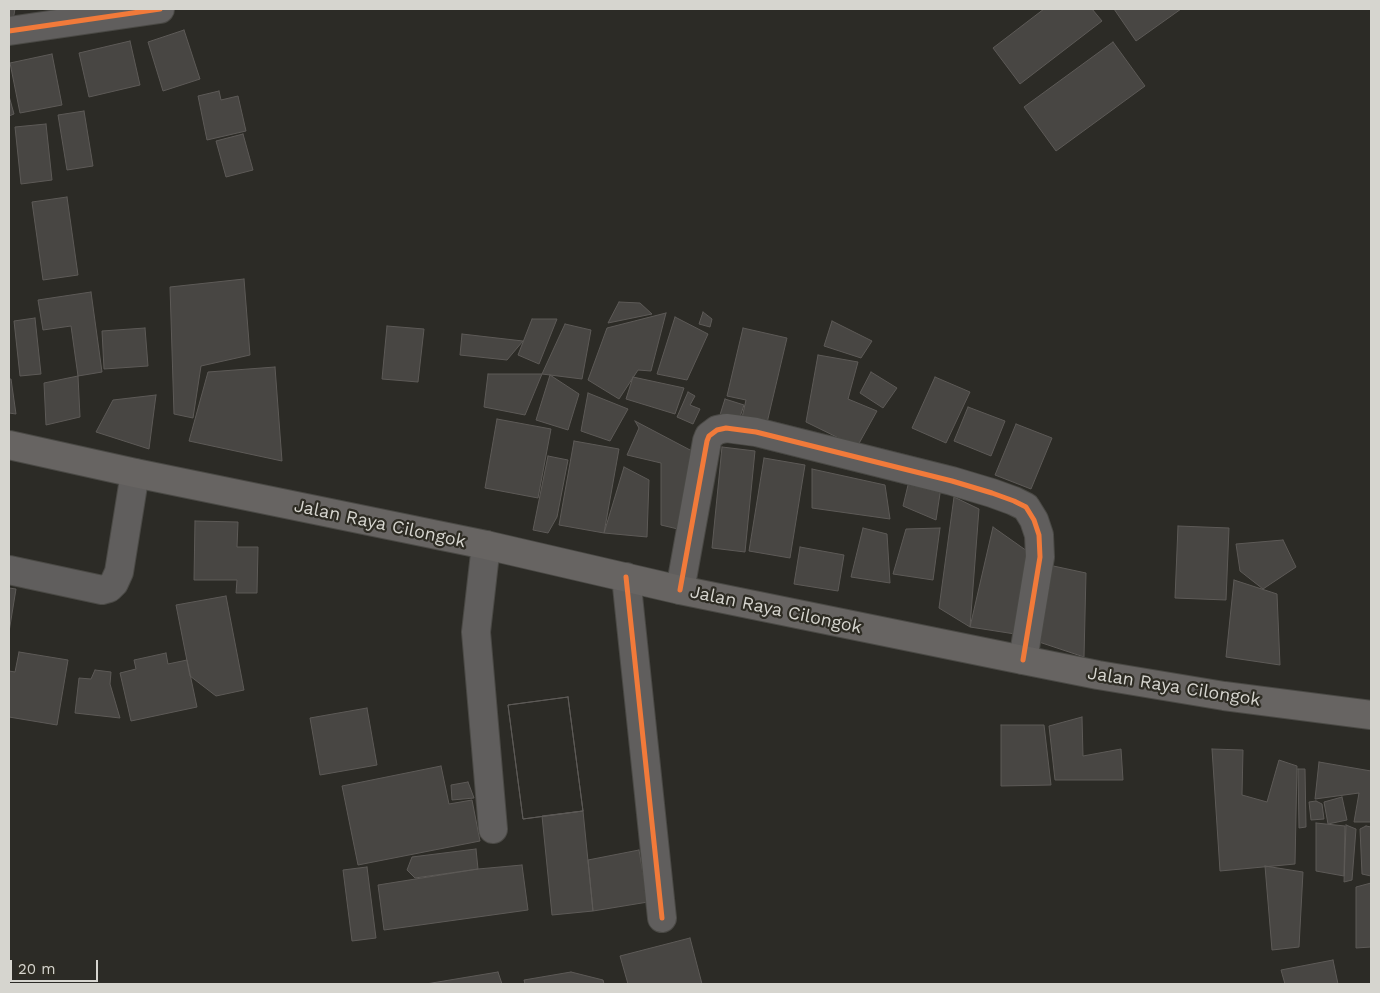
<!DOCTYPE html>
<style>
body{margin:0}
#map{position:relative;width:1380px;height:993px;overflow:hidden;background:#2c2b26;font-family:"Work Sans",sans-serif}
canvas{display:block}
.frame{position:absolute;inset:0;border:10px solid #d6d5cf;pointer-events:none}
.scale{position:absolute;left:10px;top:960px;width:88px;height:22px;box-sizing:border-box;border:2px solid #d6d5cf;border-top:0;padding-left:6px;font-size:15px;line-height:18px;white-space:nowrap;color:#d6d5cf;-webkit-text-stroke:4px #2e2c24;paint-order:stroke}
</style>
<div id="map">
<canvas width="1380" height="993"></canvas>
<div class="frame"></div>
<div class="scale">20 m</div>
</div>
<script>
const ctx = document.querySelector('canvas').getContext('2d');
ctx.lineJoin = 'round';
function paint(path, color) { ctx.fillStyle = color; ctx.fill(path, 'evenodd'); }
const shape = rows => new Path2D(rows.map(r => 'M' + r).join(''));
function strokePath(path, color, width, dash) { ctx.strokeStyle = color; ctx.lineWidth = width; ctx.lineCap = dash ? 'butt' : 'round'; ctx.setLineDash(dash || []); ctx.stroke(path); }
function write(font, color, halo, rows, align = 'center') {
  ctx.font = font + ' "Work Sans",sans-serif'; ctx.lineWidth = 4.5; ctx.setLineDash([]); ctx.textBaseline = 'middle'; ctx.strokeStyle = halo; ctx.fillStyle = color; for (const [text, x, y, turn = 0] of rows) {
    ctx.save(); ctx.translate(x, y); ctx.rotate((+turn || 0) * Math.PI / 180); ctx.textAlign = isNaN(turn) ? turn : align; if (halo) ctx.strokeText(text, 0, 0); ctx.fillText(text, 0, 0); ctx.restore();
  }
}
const building = shape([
 [9,9,15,9,13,20,9,21,9,9],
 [1044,9,1092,9,1102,21,1020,84,993,48,1044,9],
 [1114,9,1181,9,1136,41,1114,9],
 [184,30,200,79,163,91,148,42,184,30],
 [130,41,140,85,89,97,79,53,130,41],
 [1113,42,1145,86,1056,151,1024,107,1113,42],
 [52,54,62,105,20,113,10,63,52,54],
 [219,91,221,100,238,96,246,131,207,140,198,96,219,91],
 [9,96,14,114,9,116,9,96],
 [84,111,93,166,67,170,58,115,84,111],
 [46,124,52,180,21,184,15,127,46,124],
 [243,134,253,170,226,177,216,141,243,134],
 [67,197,78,275,43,280,32,202,67,197],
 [244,279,250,355,201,366,193,418,174,414,170,287,244,279],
 [91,292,102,372,78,376,71,326,43,330,38,300,91,292],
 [619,302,640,303,652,314,608,323,619,302],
 [703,312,712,319,710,327,699,324,703,312],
 [666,313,651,371,638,370,619,399,588,380,607,328,666,313],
 [675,317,708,334,687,380,657,374,675,317],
 [35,318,41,374,20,376,14,321,35,318],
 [532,319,557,319,539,364,518,355,532,319],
 [832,321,872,341,861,358,824,346,832,321],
 [565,324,591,330,582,379,542,374,565,324],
 [387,326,424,329,418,382,382,379,387,326],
 [145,328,148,366,104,369,102,331,145,328],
 [743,328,787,338,766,427,741,422,746,400,727,396,743,328],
 [462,334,523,341,507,360,460,355,462,334],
 [818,355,858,362,848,399,877,411,857,447,806,422,818,355],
 [275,367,282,461,189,441,208,372,275,367],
 [871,372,897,388,883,408,860,393,871,372],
 [488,374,542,374,525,415,484,407,488,374],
 [550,375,579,394,568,430,536,420,550,375],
 [78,376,80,417,46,425,44,383,78,376],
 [633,377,684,388,675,414,626,399,633,377],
 [935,377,970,392,946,443,912,428,935,377],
 [9,379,11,379,16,414,9,413,9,379],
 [688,392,695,396,690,405,700,409,693,424,677,417,688,392],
 [588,393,628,409,610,441,581,431,588,393],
 [156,395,149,449,96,432,113,400,156,395],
 [725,399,744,405,738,423,719,418,725,399],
 [968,407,1005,421,991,456,954,441,968,407],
 [497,419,551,429,538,498,485,488,497,419],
 [635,421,692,451,682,530,661,525,661,463,627,455,639,428,635,421],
 [1016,424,1052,438,1031,489,995,475,1016,424],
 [574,441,619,449,604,533,559,525,574,441],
 [722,447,755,451,745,552,712,548,722,447],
 [548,456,568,460,557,517,548,533,533,530,548,456],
 [764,458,805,465,790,558,749,551,764,458],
 [624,467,649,480,647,537,604,533,624,467],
 [812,469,885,485,890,519,812,508,812,469],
 [909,481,941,487,936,520,903,506,909,481],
 [954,497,979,509,970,627,939,608,954,497],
 [195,521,238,522,237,547,258,547,257,593,236,593,237,580,194,580,195,521],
 [1178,526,1229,528,1226,600,1175,598,1178,526],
 [993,527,1027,551,1015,634,970,627,993,527],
 [863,528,887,534,890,583,851,577,863,528],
 [940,528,933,580,893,574,906,529,940,528],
 [1283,540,1296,567,1263,589,1240,571,1236,544,1283,540],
 [800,547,844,555,838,591,794,584,800,547],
 [1044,564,1086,573,1084,657,1039,642,1044,564],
 [1234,580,1277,594,1280,665,1226,657,1234,580],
 [9,588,16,589,9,632,9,588],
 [226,596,244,690,216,696,190,676,176,605,226,596],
 [19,652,68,660,57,725,9,717,9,671,15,672,19,652],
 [166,653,168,664,187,660,197,707,131,721,120,673,136,669,134,660,166,653],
 [95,670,111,672,110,684,120,718,75,713,79,678,91,679,95,670],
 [568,697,583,811,523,819,508,705,568,697],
 [568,697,583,811,523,819,508,705,568,697],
 [367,708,377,765,320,775,310,718,367,708],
 [1082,717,1083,756,1121,749,1123,780,1055,780,1049,726,1082,717],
 [1001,725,1044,725,1051,785,1001,786,1001,725],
 [1212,749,1243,750,1242,795,1267,802,1279,760,1297,766,1295,864,1220,871,1212,749],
 [1319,762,1371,771,1371,822,1354,822,1359,793,1315,799,1319,762],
 [441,766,449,804,472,800,480,841,358,865,342,786,441,766],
 [1298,769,1305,769,1306,827,1299,828,1298,769],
 [468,782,474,798,452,800,451,785,468,782],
 [1342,797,1347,820,1328,824,1324,802,1342,797],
 [1316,801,1322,804,1324,819,1311,820,1309,802,1316,801],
 [583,811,593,911,552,915,542,816,583,811],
 [1316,823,1345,826,1344,876,1316,871,1316,823],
 [1346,825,1356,829,1352,880,1344,882,1346,825],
 [1366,826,1371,827,1371,876,1362,874,1360,829,1366,826],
 [476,849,478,869,415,878,407,870,412,857,476,849],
 [639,850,648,902,593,911,588,860,639,850],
 [522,865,528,910,384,930,378,885,478,869,522,865],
 [1265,866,1303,872,1299,947,1272,950,1265,866],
 [367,867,376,938,352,941,343,870,367,867],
 [1371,883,1371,947,1356,948,1356,887,1371,883],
 [690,938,702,984,628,984,620,956,690,938],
 [1333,960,1338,984,1285,984,1281,970,1333,960],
 [498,972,502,984,426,984,498,972],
 [571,972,603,980,604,984,525,984,524,980,571,972]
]);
paint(building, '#484643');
strokePath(building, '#5d5a57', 1);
const minor = shape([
 [9,31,160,9],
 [486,545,476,632,493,829],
 [9,570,102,590,109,588,114,583,119,572,135,473],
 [626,577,662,918],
 [680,590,707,441,709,436,717,430,726,428,756,432,952,481,992,493,1014,501,1026,507,1034,520,1039,535,1040,557,1023,660]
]);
const highway = shape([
 [9,445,135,473,486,545,680,590,1023,660,1098,675,1224,696,1371,715]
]);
strokePath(minor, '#4a4945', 30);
strokePath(highway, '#4a4945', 30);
strokePath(minor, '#605e5d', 28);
strokePath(highway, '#676462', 28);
strokePath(shape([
 [9,31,160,9],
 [626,577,662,918],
 [680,590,707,441,709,436,717,430,726,428,756,432,952,481,992,493,1014,501,1026,507,1034,520,1039,535,1040,557,1023,660]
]), '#f17a3a', 5);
write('18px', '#d6d5cf', '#2e2c24', [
 ["Jalan Raya Cilongok",380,524,12],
 ["Jalan Raya Cilongok",776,610,12],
 ["Jalan Raya Cilongok",1174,687,9]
]);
</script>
